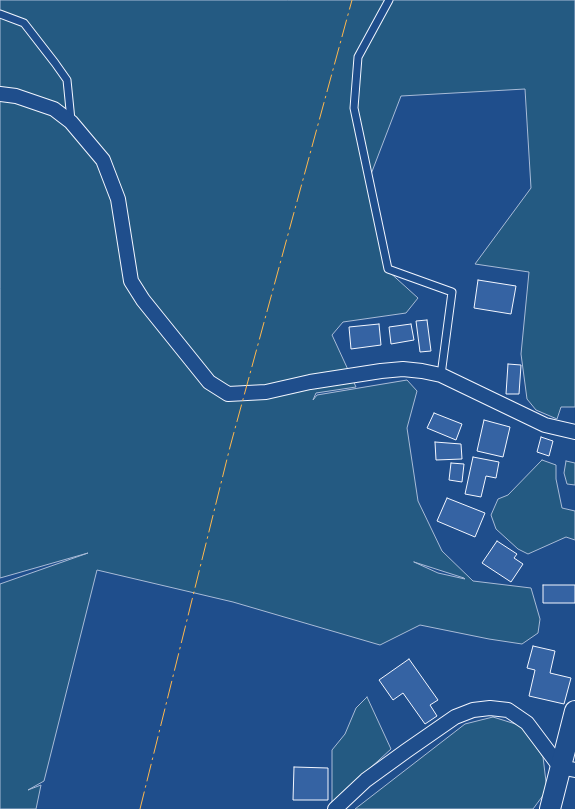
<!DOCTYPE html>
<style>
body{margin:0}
canvas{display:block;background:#1f4e8c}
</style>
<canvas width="575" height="809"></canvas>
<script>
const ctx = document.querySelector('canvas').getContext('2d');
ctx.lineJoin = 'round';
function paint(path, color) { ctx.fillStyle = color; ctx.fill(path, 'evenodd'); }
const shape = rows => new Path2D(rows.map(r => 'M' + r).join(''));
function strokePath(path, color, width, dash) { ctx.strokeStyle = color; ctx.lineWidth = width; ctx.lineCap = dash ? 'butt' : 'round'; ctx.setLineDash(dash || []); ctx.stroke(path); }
const green = shape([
 [0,0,575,0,575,407,561,407,557,419,536,410,527,399,521,354,529,272,475,264,531,188,525,89,401,96,368,182,386,269,418,298,406,313,343,322,332,335,356,387,316,393,313,400,317,395,407,380,417,391,407,428,418,501,442,551,473,581,531,588,540,619,538,633,522,644,489,639,420,625,380,645,233,602,97,570,44,781,28,790,41,785,36,809,0,809,0,584,88,553,0,578,0,0],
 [414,562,464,578,465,579,438,573,414,562],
 [542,460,556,465,556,479,562,508,575,511,575,540,566,537,528,554,518,549,496,529,491,515,498,499,508,495,542,460],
 [566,461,575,463,575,485,567,484,564,473,566,461],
 [367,697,391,749,332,803,332,750,345,734,356,708,367,697],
 [493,717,522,726,543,757,547,790,533,809,355,809,465,724,493,717]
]);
paint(green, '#245a82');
strokePath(green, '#a8bbd7', 1);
const building = shape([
 [478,280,516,286,511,314,474,308,478,280],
 [427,320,431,351,420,352,416,321,427,320],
 [379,324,381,345,351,349,349,327,379,324],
 [411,324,414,340,391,344,389,327,411,324],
 [508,364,521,365,519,394,506,394,508,364],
 [434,413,462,424,456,440,427,428,434,413],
 [484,420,510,427,503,457,477,451,484,420],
 [541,437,553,441,549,456,537,452,541,437],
 [435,442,461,444,462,459,436,460,435,442],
 [473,457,499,462,496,478,486,476,481,497,465,494,473,457],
 [451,463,464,464,462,482,449,480,451,463],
 [447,498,485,513,475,537,437,521,447,498],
 [497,541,517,554,514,558,523,564,511,582,482,563,497,541],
 [543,585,575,585,575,603,543,603,543,585],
 [533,646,555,651,550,673,571,678,564,704,529,696,535,670,527,668,533,646],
 [409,659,438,700,430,705,437,716,425,724,403,693,393,700,379,680,409,659],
 [294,767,328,768,328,800,293,800,294,767]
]);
paint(building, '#3563a3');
strokePath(building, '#f2f6ff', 1);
const lane = shape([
 [389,0,358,57,354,108,388,269,452,292,441,375],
 [0,14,24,23,55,63,67,80,71,120]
]);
const street = shape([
 [0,94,16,96,54,109,71,122,103,160,118,199,131,281,143,300,209,382,228,394,266,392,310,382,381,371,403,369,422,371,441,375,545,425,575,432],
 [335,809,366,780,406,751,455,717,473,710,490,708,508,710,527,723,560,767,575,770]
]);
const secondary = shape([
 [550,809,575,711]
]);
strokePath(lane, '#f2f6ff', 9);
strokePath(street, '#f2f6ff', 16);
strokePath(secondary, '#f2f6ff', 22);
strokePath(lane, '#1f4e8c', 7);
strokePath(street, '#1f4e8c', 14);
strokePath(secondary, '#1f4e8c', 20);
strokePath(shape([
 [140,809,230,447,352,0]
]), '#ffb74d', 1, [18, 4, 2.5, 4]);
</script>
